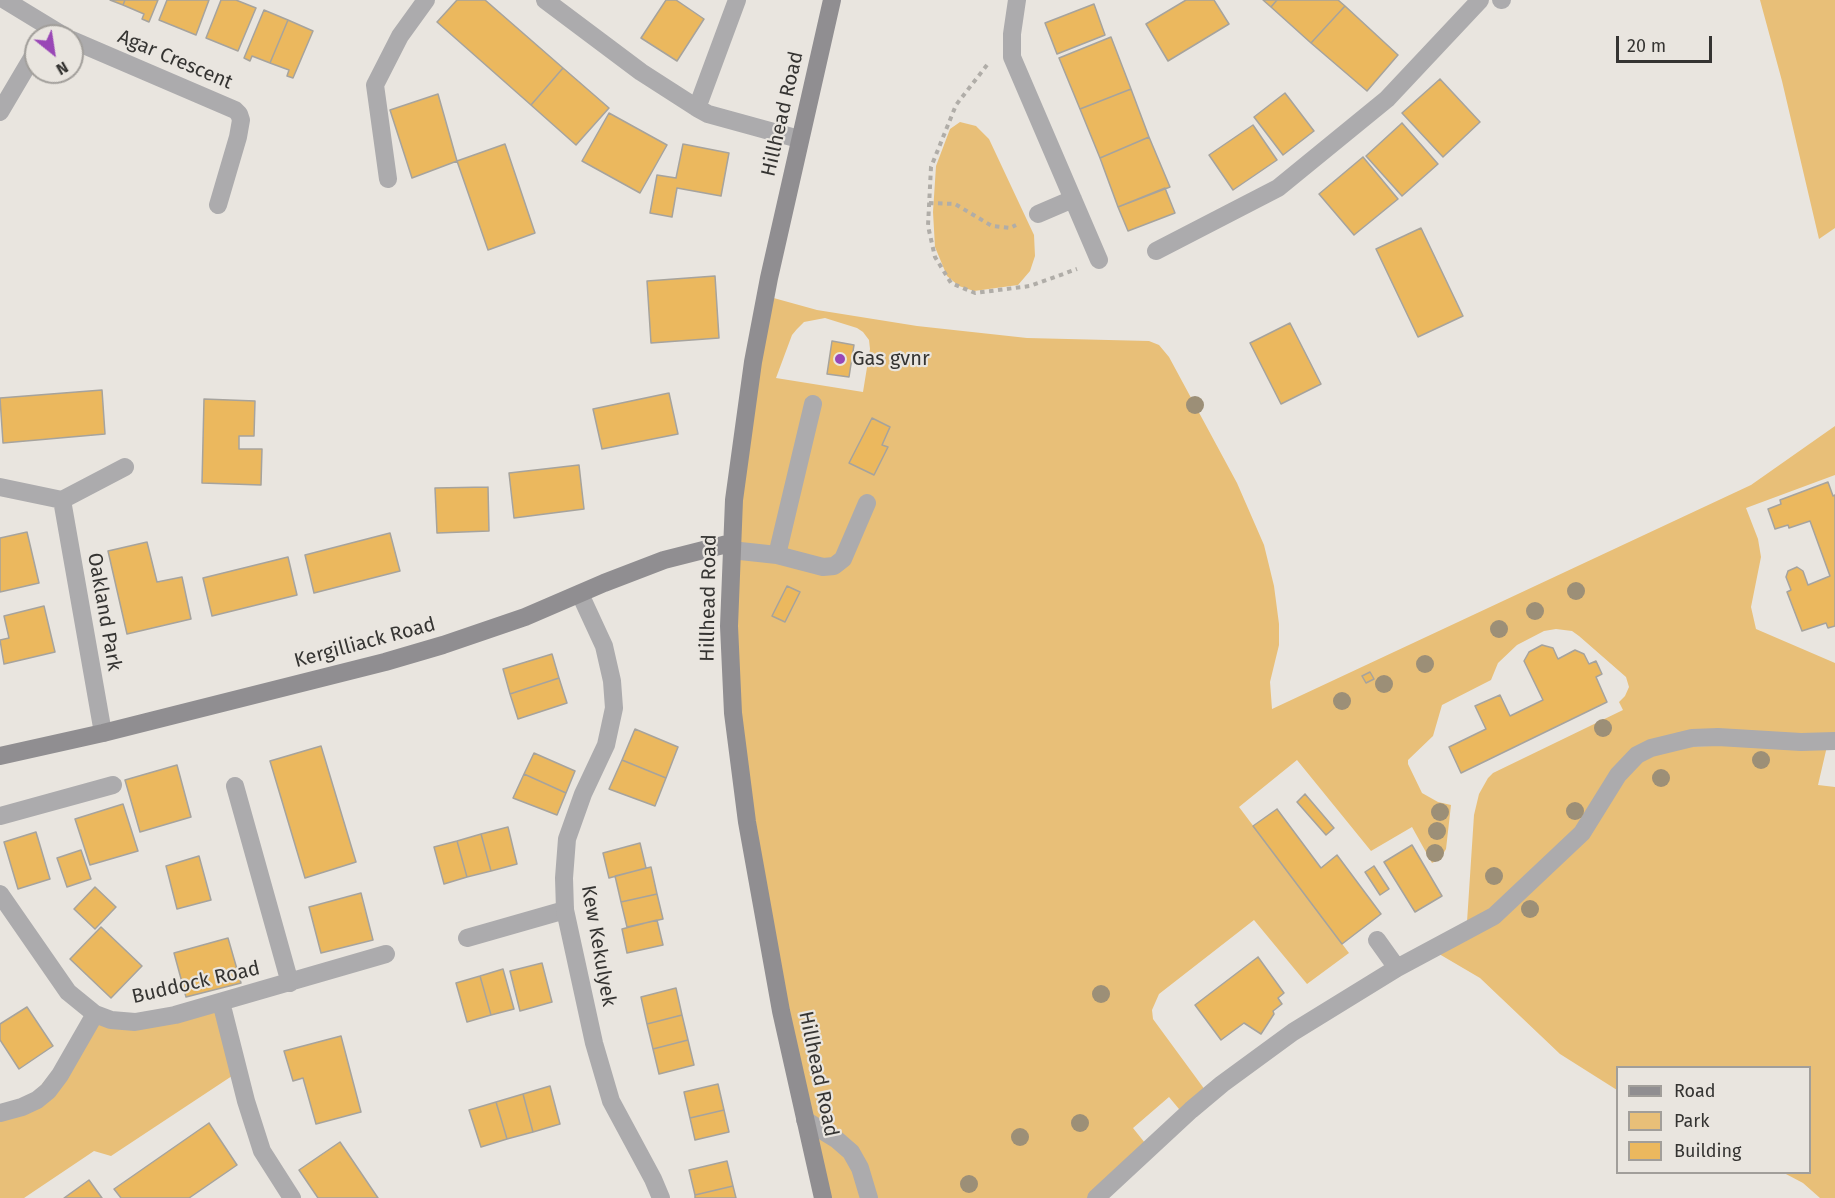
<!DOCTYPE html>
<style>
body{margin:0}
#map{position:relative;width:1835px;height:1198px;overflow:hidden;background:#e9e5df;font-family:"Fira Sans",sans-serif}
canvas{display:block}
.legend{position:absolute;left:1616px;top:1066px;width:195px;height:108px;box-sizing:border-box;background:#e9e5df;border:2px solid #a19e9a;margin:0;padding:8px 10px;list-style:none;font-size:18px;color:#353432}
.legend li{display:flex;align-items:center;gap:12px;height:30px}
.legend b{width:30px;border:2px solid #a19e9a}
.north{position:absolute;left:24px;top:24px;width:60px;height:60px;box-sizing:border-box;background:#e9e5df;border:2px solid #a19e9a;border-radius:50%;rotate:150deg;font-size:16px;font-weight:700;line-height:24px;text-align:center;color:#353432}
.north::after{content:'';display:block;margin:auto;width:21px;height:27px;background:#9947b6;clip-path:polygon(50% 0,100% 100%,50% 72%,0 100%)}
.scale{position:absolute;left:1616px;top:36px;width:96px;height:27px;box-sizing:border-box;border:3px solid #353432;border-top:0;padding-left:8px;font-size:18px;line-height:21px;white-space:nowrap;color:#353432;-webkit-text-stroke:4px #e9e5df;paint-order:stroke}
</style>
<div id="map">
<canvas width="1835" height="1198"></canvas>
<ul class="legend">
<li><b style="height:8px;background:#908e91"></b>Road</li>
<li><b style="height:16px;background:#e8bf78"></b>Park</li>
<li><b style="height:16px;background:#ebb85e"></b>Building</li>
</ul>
<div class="north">N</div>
<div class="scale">20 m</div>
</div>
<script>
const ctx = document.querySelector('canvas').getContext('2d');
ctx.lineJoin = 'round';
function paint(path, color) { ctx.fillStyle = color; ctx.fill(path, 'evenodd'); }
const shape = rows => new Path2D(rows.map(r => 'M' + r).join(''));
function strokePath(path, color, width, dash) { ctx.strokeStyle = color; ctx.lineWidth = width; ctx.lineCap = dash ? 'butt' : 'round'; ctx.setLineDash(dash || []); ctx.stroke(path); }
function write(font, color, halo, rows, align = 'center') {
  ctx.font = font + ' "Fira Sans",sans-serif'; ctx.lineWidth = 4.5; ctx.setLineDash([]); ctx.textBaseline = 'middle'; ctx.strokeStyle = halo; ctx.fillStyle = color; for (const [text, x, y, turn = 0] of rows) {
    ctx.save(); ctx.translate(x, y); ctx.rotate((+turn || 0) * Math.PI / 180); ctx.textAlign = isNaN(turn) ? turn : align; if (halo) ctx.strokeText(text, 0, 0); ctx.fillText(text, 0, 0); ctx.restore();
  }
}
paint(shape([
 [1760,0,1835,0,1835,228,1819,239,1782,81],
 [960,122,976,126,989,139,1034,235,1035,256,1030,271,1018,285,974,291,959,286,947,276,935,247,933,212,936,166,950,129],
 [770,297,817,310,917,326,1027,338,1149,341,1159,345,1169,357,1237,483,1264,545,1274,586,1279,624,1279,645,1270,682,1272,709,1751,485,1835,426,1835,475,1746,508,1758,539,1761,557,1751,607,1756,629,1835,663,1835,735,1651,748,1828,742,1818,785,1835,787,1835,1198,1820,1198,1803,1183,1784,1173,1810,1172,1810,1068,1618,1068,1617,1090,1560,1054,1480,978,1434,951,1467,922,1474,815,1479,794,1488,778,1493,773,1623,710,1619,702,1625,696,1629,687,1626,677,1579,636,1572,631,1556,629,1544,631,1517,645,1498,663,1491,680,1442,705,1433,736,1408,760,1408,764,1422,793,1438,802,1451,805,1446,849,1440,859,1432,863,1412,827,1371,851,1297,760,1239,807,1349,953,1307,984,1254,920,1159,994,1152,1010,1153,1019,1208,1094,1184,1115,1169,1097,1133,1128,1149,1148,1094,1198,824,1198,739,762,732,563],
 [825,318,857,328,863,332,869,340,870,349,863,392,776,378,792,335,797,329,804,322],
 [872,418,890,427,882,445,887,447,850,463],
 [787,586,800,592,785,622,772,616],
 [218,1006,235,1074,111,1156,94,1151,24,1198,0,1198,0,1115,22,1109,96,1018]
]), '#e8bf78');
const building = shape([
 [110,0,125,0,123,5,110,0],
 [125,0,158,0,149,22,142,19,144,14,123,5,125,0],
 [167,0,209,0,196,35,159,20,167,0],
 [221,0,236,0,256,8,238,51,206,38,221,0],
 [457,0,485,0,563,68,531,105,437,22,457,0],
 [666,0,676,0,704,19,677,61,641,38,666,0],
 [1186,0,1214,0,1229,24,1168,61,1146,24,1186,0],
 [1263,0,1277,0,1271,7,1263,0],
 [1277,0,1338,0,1345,6,1311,43,1271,7,1277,0],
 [1094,4,1105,35,1057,54,1045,23,1094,4],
 [1345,6,1398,55,1367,91,1311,43,1345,6],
 [264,10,288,20,270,63,252,56,250,61,244,58,264,10],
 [288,20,313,31,293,78,287,76,289,70,270,63,288,20],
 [1111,37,1131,89,1080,109,1059,58,1111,37],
 [563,68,609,108,576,145,531,105,563,68],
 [1440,79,1480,122,1443,157,1402,113,1440,79],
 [1131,89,1149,137,1100,158,1080,109,1131,89],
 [1285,93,1314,131,1283,155,1254,117,1285,93],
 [438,94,457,161,412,178,390,110,438,94],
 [609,113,667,145,640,193,582,161,609,113],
 [1402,123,1438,164,1402,196,1366,156,1402,123],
 [1253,125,1277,160,1233,190,1209,155,1253,125],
 [1149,137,1170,187,1118,207,1100,158,1149,137],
 [505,144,535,233,488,250,457,161,505,144],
 [683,144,729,153,721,196,677,188,672,217,650,213,657,175,676,178,683,144],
 [1363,157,1398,199,1354,235,1319,194,1363,157],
 [1165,188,1175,213,1128,231,1118,207,1165,188],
 [1421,228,1463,316,1418,337,1376,249,1421,228],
 [715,276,719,338,651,343,647,281,715,276],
 [1290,323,1321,384,1281,404,1250,343,1290,323],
 [832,341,854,345,849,377,827,374,832,341],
 [102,390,105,434,3,443,0,398,102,390],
 [669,393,678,434,602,449,593,409,669,393],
 [204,399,255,401,254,436,239,436,239,449,262,449,261,485,202,483,204,399],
 [872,418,890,427,882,445,888,447,874,475,849,463,872,418],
 [579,465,584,509,514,518,509,473,579,465],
 [1828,482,1833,496,1835,495,1835,626,1828,628,1826,623,1802,631,1787,592,1791,590,1786,577,1788,571,1797,567,1803,571,1808,585,1830,576,1810,521,1789,528,1788,525,1775,529,1768,509,1781,504,1780,500,1828,482],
 [488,487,489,531,437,533,435,488,488,487],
 [27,532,39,583,0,592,0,538,27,532],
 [390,533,400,571,314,593,305,555,390,533],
 [147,542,157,582,182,577,191,619,127,634,108,551,147,542],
 [288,557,297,595,212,616,203,578,288,557],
 [787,586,800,592,785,622,772,616,787,586],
 [44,606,55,652,4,664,0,640,9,638,4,616,44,606],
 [1542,645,1553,648,1558,659,1575,650,1584,654,1589,664,1596,661,1602,674,1596,677,1607,702,1461,773,1449,747,1486,729,1475,706,1500,695,1510,716,1543,700,1524,661,1529,652,1542,645],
 [552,654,559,678,510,694,503,669,552,654],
 [1370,672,1374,679,1366,683,1362,676,1370,672],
 [559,678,567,703,518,719,510,694,559,678],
 [635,729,678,747,666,778,622,760,635,729],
 [321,746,356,862,305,878,270,761,321,746],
 [534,753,575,771,566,793,524,774,534,753],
 [622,760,666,778,655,806,609,789,622,760],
 [177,765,191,817,140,832,125,780,177,765],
 [524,774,566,793,557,815,513,798,524,774],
 [1305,794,1334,828,1326,835,1297,802,1305,794],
 [123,804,138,851,90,865,75,819,123,804],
 [1277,809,1321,868,1337,855,1381,914,1342,944,1253,826,1277,809],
 [508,827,517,864,491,871,481,834,508,827],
 [36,832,50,879,18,889,4,842,36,832],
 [481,834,491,871,467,877,457,841,481,834],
 [457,841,467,877,444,884,434,847,457,841],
 [640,843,646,868,609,878,603,853,640,843],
 [1412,845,1442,896,1415,912,1384,862,1412,845],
 [81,850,91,879,67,887,57,858,81,850],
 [199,856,211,900,177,909,166,866,199,856],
 [1374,866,1389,889,1380,895,1365,872,1374,866],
 [651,867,657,894,621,902,615,876,651,867],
 [95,887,116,907,95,929,74,909,95,887],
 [361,893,373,940,321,953,309,907,361,893],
 [657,894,663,919,627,927,621,902,657,894],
 [657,920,663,945,627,953,622,929,657,920],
 [101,927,142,966,111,998,70,959,101,927],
 [228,938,241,983,186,997,174,953,228,938],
 [1258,957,1284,993,1278,998,1282,1004,1273,1011,1274,1014,1261,1034,1244,1023,1221,1040,1195,1005,1258,957],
 [542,963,552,1002,520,1011,510,971,542,963],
 [503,969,514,1009,491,1015,480,976,503,969],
 [480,976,491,1015,467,1022,456,983,480,976],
 [676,988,682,1015,647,1024,641,997,676,988],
 [27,1007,53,1046,19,1069,0,1040,0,1024,27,1007],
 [682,1015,688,1040,653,1049,647,1024,682,1015],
 [341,1036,361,1112,316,1124,303,1078,293,1081,284,1051,341,1036],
 [688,1040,694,1065,659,1074,653,1049,688,1040],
 [718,1084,724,1110,690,1118,684,1092,718,1084],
 [550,1086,560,1124,533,1132,523,1094,550,1086],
 [523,1094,533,1132,507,1139,496,1102,523,1094],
 [496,1102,507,1139,481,1147,469,1110,496,1102],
 [724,1110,729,1132,695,1140,690,1118,724,1110],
 [209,1123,237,1165,189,1198,121,1198,114,1189,209,1123],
 [340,1142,378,1198,318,1198,299,1170,340,1142],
 [727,1161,733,1186,695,1195,689,1170,727,1161],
 [89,1180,102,1198,64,1198,89,1180],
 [733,1186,736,1198,695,1198,695,1195,733,1186]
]);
paint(building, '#ebb85e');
strokePath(building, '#a6a39d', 1.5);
strokePath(shape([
 [987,65,956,105,931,167,928,226,935,257,951,283,975,293,1030,286,1077,269],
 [929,203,955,204,992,226,1010,228,1016,225]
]), '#b0ada8', 4, [4.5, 4.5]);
strokePath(shape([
 [731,550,777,555,823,567,834,566,843,559,867,503],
 [777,555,813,404],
 [0,816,113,785],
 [467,938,565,910],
 [1377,940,1397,968],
 [805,1120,836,1139,851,1152,860,1168,869,1198],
 [1096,1198,1191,1110,1222,1084,1293,1032,1397,968,1494,916,1582,833,1618,775,1637,755,1651,748,1692,738,1718,737,1801,742,1835,741]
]), '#acabad', 18);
strokePath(shape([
 [5,0,64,36],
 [545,0,641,72,697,108,708,114,799,139],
 [1017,0,1012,34,1012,57,1099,260],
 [1501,0,1502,0],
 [72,40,235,110,239,114,241,120,238,137,218,205],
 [697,108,737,0],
 [0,112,36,51],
 [388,179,375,85,400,36,426,0],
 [1038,214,1073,199],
 [1156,251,1278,188,1387,99,1480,0],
 [0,487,62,500,103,733],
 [62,500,125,467],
 [580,594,604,646,612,681,614,708,606,745,583,794,567,839,564,878,565,910,594,1043,611,1101,653,1179,661,1198],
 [235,786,290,983],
 [0,894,68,992,95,1014,111,1020,135,1022,175,1015,386,954],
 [221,1002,246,1101,262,1151,292,1198],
 [0,1113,22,1107,37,1100,48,1091,60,1075,95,1014]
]), '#acabad', 18);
strokePath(shape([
 [0,756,103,733,385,662,443,645,525,617,604,583,664,560,731,543],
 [823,1198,781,1011,747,822,733,713,729,626,734,500,753,362,769,278,832,0]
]), '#908e91', 18);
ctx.fillStyle = '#9c8f77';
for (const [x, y] of [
 [1195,405],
 [1576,591],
 [1535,611],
 [1499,629],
 [1425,664],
 [1384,684],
 [1342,701],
 [1603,728],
 [1761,760],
 [1661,778],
 [1575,811],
 [1440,812],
 [1437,831],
 [1435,853],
 [1494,876],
 [1530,909],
 [1101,994],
 [1080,1123],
 [1020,1137],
 [969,1184]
]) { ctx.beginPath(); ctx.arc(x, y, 9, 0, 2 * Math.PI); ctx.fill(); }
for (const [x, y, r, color] of [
 [840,359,6,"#9947b6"]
]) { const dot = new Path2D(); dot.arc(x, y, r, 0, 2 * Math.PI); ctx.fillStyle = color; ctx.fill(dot); strokePath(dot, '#e9e5df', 2); }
write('20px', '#353432', '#e9e5df', [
 ["Agar Crescent",175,60,23],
 ["Hillhead Road",783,114,-77],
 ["Hillhead Road",709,598,-89],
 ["Oakland Park",104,612,80],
 ["Kergilliack Road",365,643,-15],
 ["Kew Kekulyek",598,946,80],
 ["Buddock Road",196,983,-13],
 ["Hillhead Road",818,1074,78]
]);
write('20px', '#353432', '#e9e5df', [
 ["Gas gvnr",852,359]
], 'left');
</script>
